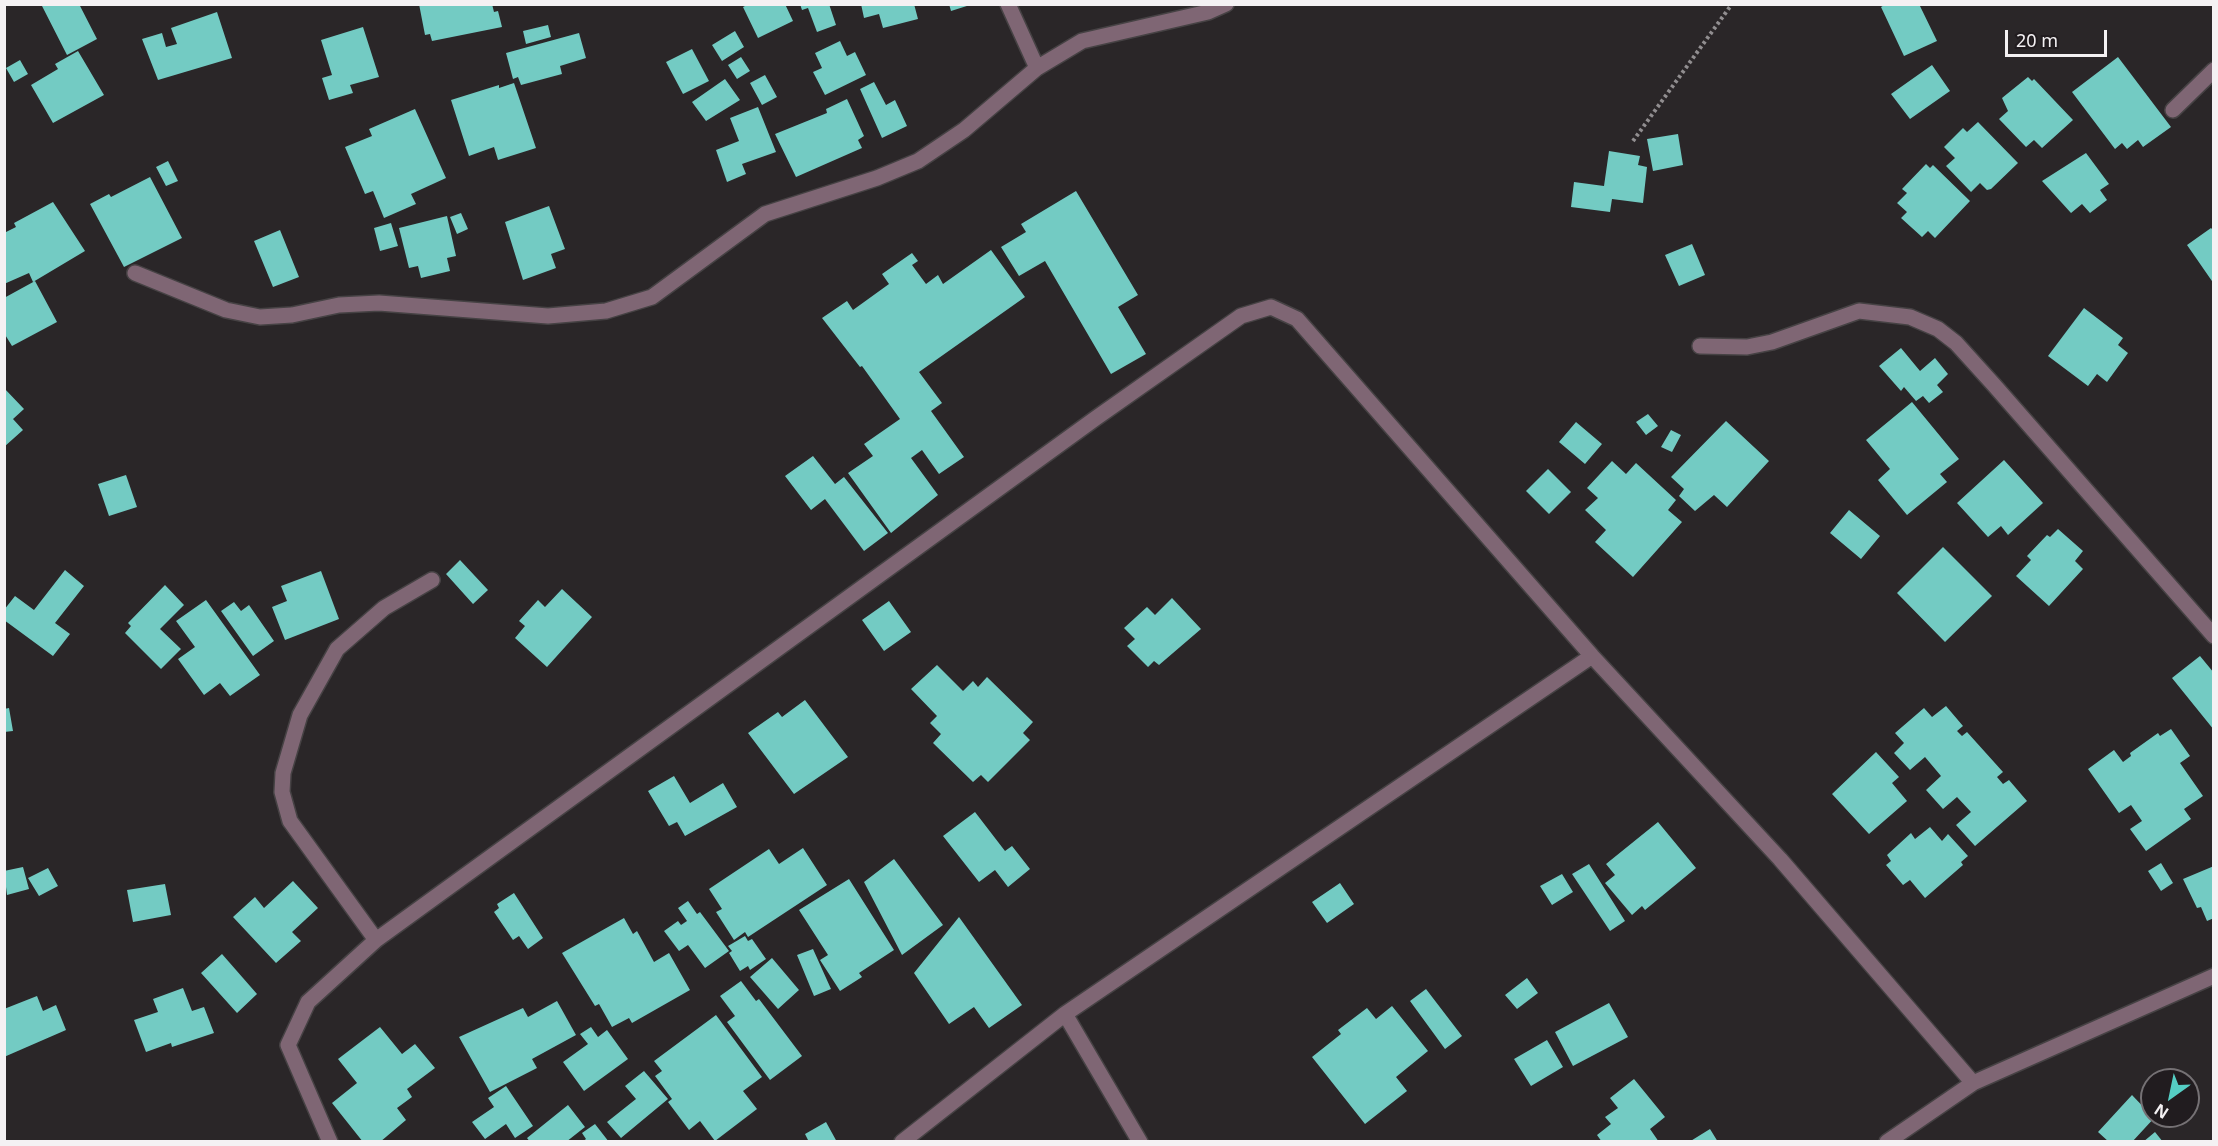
<!DOCTYPE html>
<style>
body{margin:0}
#map{position:relative;width:2218px;height:1146px;overflow:hidden;background:#2a2628;font-family:"Noto Sans",sans-serif}
canvas{display:block}
.frame{position:absolute;inset:0;border:6px solid #f4f1f3;pointer-events:none}
.north{position:absolute;left:2140px;top:1068px;width:60px;height:60px;box-sizing:border-box;background:#211c1f;border:2px solid #757174;border-radius:50%;rotate:213deg;font-size:16px;font-weight:700;line-height:24px;text-align:center;color:#f4f1f3}
.north::after{content:'';display:block;margin:auto;width:21px;height:27px;background:#55cec4;clip-path:polygon(50% 0,100% 100%,50% 72%,0 100%)}
.scale{position:absolute;left:2005px;top:30px;width:102px;height:27px;box-sizing:border-box;border:3px solid #f4f1f3;border-top:0;padding-left:8px;font-size:18px;line-height:21px;white-space:nowrap;color:#f4f1f3;-webkit-text-stroke:4px #211c1f;paint-order:stroke}
</style>
<div id="map">
<canvas width="2218" height="1146"></canvas>
<div class="frame"></div>
<div class="north">N</div>
<div class="scale">20 m</div>
</div>
<script>
const ctx = document.querySelector('canvas').getContext('2d');
ctx.lineJoin = 'round';
function paint(path, color) { ctx.fillStyle = color; ctx.fill(path, 'evenodd'); }
const shape = rows => new Path2D(rows.map(r => 'M' + r).join(''));
function strokePath(path, color, width, dash) { ctx.strokeStyle = color; ctx.lineWidth = width; ctx.lineCap = dash ? 'butt' : 'round'; ctx.setLineDash(dash || []); ctx.stroke(path); }
paint(shape([
 [41,4,79,4,97,39,67,55],
 [419,4,492,4,494,12,498,11,502,27,432,41,430,34,425,35],
 [749,4,785,4,793,21,758,38,743,7],
 [800,4,829,4,836,25,817,32,808,8,802,10],
 [861,4,914,4,918,19,883,28,879,14,864,18],
 [949,4,970,4,970,5,951,11],
 [1886,4,1919,4,1937,41,1904,56,1881,7],
 [217,12,232,58,158,80,142,39,162,33,166,47,177,44,171,28],
 [548,25,551,37,526,44,523,31],
 [363,27,379,77,350,85,353,93,329,100,322,78,332,75,321,40],
 [735,31,744,47,722,61,712,45],
 [579,33,586,58,560,66,562,74,521,85,518,77,513,79,506,53],
 [840,41,847,56,855,52,866,75,825,95,813,72,822,68,815,53],
 [692,49,709,81,683,94,666,62],
 [78,51,104,95,53,123,31,85,58,69,55,64],
 [741,57,750,71,737,79,728,65],
 [2118,57,2171,127,2143,147,2138,140,2127,149,2122,143,2115,149,2072,92],
 [20,60,28,74,14,82,6,68],
 [1932,65,1950,91,1910,119,1891,94],
 [765,75,777,97,762,105,750,83],
 [2028,77,2032,81,2034,79,2073,120,2042,148,2034,140,2026,147,1999,119,2008,111,2002,98],
 [725,79,740,100,706,121,692,102],
 [874,82,886,105,895,100,907,126,882,138,860,89],
 [514,83,536,148,498,160,494,147,469,156,451,100,499,85,499,88],
 [847,99,864,136,858,140,862,148,796,177,775,134,827,113,826,109],
 [758,107,776,152,742,164,746,174,727,182,716,150,739,141,730,118],
 [415,109,446,178,411,194,416,204,384,218,373,191,365,194,345,147,372,136,369,129],
 [1978,122,2018,163,1991,189,1987,190,1980,183,1971,192,1946,166,1955,158,1944,147,1963,128,1967,132],
 [1678,134,1683,165,1653,171,1647,139],
 [1609,151,1640,156,1638,165,1647,167,1643,203,1612,199,1610,212,1571,207,1574,182,1604,186],
 [2086,153,2109,184,2100,190,2107,200,2090,213,2082,204,2071,213,2042,181],
 [168,161,178,181,166,186,156,167],
 [1926,164,1930,168,1933,165,1970,201,1935,238,1928,231,1922,237,1901,218,1907,212,1897,203,1907,193,1902,189],
 [150,177,182,238,124,267,90,204,109,194,111,197],
 [1076,191,1138,295,1118,307,1146,354,1111,374,1045,261,1019,276,1001,247,1026,232,1021,224],
 [53,202,85,251,33,282,29,273,4,284,4,233,16,227,14,223],
 [549,206,565,249,551,254,556,268,523,280,505,222],
 [461,213,468,229,457,234,450,217],
 [447,216,456,256,447,258,450,271,421,278,418,266,409,268,399,228],
 [391,223,398,246,380,251,374,228],
 [2211,228,2214,231,2214,284,2187,245],
 [280,230,299,277,273,287,254,241],
 [1692,244,1705,275,1679,286,1665,255],
 [991,250,1025,297,919,372,942,403,931,411,964,457,939,474,922,450,911,458,938,495,891,533,848,473,873,456,864,444,900,419,862,366,860,367,822,318,847,301,853,310,889,284,882,274,912,253,918,261,912,265,926,284,938,275,943,284],
 [35,281,57,322,12,346,4,333,4,298],
 [2084,308,2123,338,2118,345,2128,353,2107,382,2097,374,2088,386,2048,356],
 [1901,348,1920,371,1935,358,1948,374,1937,385,1943,392,1929,403,1923,396,1916,401,1904,387,1901,391,1879,366],
 [4,388,24,409,13,419,23,430,4,447],
 [1912,402,1959,459,1940,474,1947,482,1907,515,1878,480,1890,469,1866,440],
 [1648,414,1658,426,1646,435,1636,422],
 [1726,421,1769,461,1727,507,1714,495,1695,511,1679,496,1684,489,1671,477],
 [1576,422,1602,444,1585,464,1559,442],
 [1671,430,1681,435,1672,452,1661,447],
 [813,456,835,484,844,477,888,533,864,551,825,499,811,510,785,476],
 [2004,460,2043,503,2008,535,2001,526,1988,537,1957,503],
 [1612,461,1626,474,1636,463,1676,500,1668,510,1682,522,1633,577,1595,542,1606,530,1585,510,1598,498,1587,488],
 [1548,469,1571,492,1549,514,1526,491],
 [126,475,137,507,109,516,98,484],
 [1849,510,1880,536,1861,559,1830,533],
 [2058,529,2083,551,2075,561,2083,569,2049,606,2016,576,2031,560,2027,556,2047,535,2050,537],
 [1943,547,1992,596,1945,642,1897,593],
 [460,560,488,590,473,604,446,574],
 [65,570,84,586,55,623,70,634,53,656,4,620,4,610,15,596,34,610],
 [321,571,339,619,285,640,272,607,287,601,281,586],
 [165,585,184,605,160,629,181,649,161,669,125,633,131,626,128,623],
 [562,589,592,617,547,667,515,638,525,626,519,621,538,600,545,607],
 [1172,598,1201,629,1159,665,1154,661,1148,667,1127,646,1135,639,1124,628,1147,607,1155,615],
 [206,600,260,675,230,696,220,683,204,695,178,659,195,647,176,621],
 [889,601,911,632,884,651,862,620],
 [234,602,241,611,249,605,274,641,253,656,221,611],
 [2200,656,2214,673,2214,730,2172,678],
 [937,665,963,691,973,681,978,687,987,677,1033,722,1023,733,1030,740,988,782,981,775,973,782,933,743,941,734,930,723,937,716,911,689],
 [805,700,848,757,794,794,748,733,778,712,782,717],
 [1946,706,1963,726,1957,731,1962,736,1967,732,2003,772,1997,777,2003,784,2009,780,2027,801,1975,846,1956,825,1971,812,1957,797,1943,809,1926,790,1941,776,1925,757,1910,770,1894,753,1904,743,1895,733,1924,708,1932,717],
 [9,708,13,731,4,732,4,709],
 [2171,729,2190,756,2180,763,2203,796,2184,809,2191,819,2146,851,2130,829,2142,821,2131,805,2119,813,2088,769,2114,750,2123,762,2131,756,2130,753,2158,733,2160,736],
 [1876,752,1899,777,1892,783,1907,801,1869,834,1832,794],
 [674,776,690,803,723,783,737,807,685,836,677,822,669,826,648,791],
 [975,812,1005,851,1012,846,1030,869,1008,887,995,870,979,882,943,836],
 [1658,822,1696,868,1645,910,1642,906,1632,915,1605,883,1615,875,1606,864],
 [1930,827,1942,841,1948,834,1968,856,1961,862,1963,865,1925,898,1910,880,1903,885,1886,865,1891,861,1887,855,1911,833,1915,839],
 [803,848,827,885,748,937,745,932,734,940,716,912,722,909,709,889,769,849,779,864],
 [894,859,943,925,902,955,864,882],
 [2161,863,2173,883,2161,891,2148,871],
 [1589,864,1625,921,1610,931,1572,874],
 [2214,866,2214,918,2207,921,2201,907,2197,908,2183,879],
 [23,867,29,889,7,895,4,871],
 [48,868,58,886,39,896,28,878],
 [1562,874,1573,892,1552,905,1540,886],
 [849,879,894,950,859,973,862,977,840,991,820,960,828,955,799,910],
 [293,881,318,908,292,932,301,941,276,963,233,917,255,897,264,908],
 [1340,883,1354,904,1327,923,1312,902],
 [165,884,171,915,133,922,127,890],
 [514,893,543,938,528,949,519,936,513,940,494,912,499,908,497,904],
 [688,901,697,914,700,912,729,951,705,968,688,945,679,951,664,931,678,921,681,925,687,921,678,908],
 [959,917,1022,1005,989,1028,974,1007,949,1024,914,973],
 [624,918,633,934,637,931,654,962,669,953,690,990,632,1023,629,1018,612,1027,599,1004,595,1006,562,953],
 [745,936,748,941,752,939,766,959,750,970,748,966,740,971,729,953,732,951,728,946],
 [813,949,831,989,814,996,797,955],
 [222,954,257,994,237,1013,201,973],
 [772,958,799,990,778,1009,750,977],
 [1527,978,1538,993,1517,1009,1505,995],
 [741,981,756,1001,759,999,802,1056,770,1080,727,1022,735,1016,720,996],
 [183,988,192,1011,204,1007,214,1033,172,1047,171,1043,146,1052,134,1020,158,1012,153,999],
 [1426,989,1462,1036,1445,1049,1410,1001],
 [37,996,43,1011,56,1005,66,1030,4,1057,4,1009],
 [557,1001,576,1035,532,1059,537,1068,490,1092,459,1037,523,1008,528,1017],
 [1609,1003,1628,1037,1573,1066,1555,1032],
 [1392,1006,1428,1051,1396,1077,1407,1091,1365,1124,1312,1057,1341,1034,1338,1030,1367,1008,1376,1019],
 [716,1015,762,1077,743,1091,757,1109,715,1141,700,1121,689,1130,668,1102,672,1099,655,1076,662,1071,654,1061],
 [380,1027,402,1054,415,1044,435,1068,407,1089,412,1097,397,1108,406,1120,380,1142,363,1142,332,1103,357,1083,338,1059],
 [591,1027,598,1037,607,1030,628,1059,584,1091,563,1062,588,1044,580,1034],
 [1547,1040,1563,1067,1531,1086,1514,1059],
 [644,1071,668,1099,621,1138,607,1122,636,1099,625,1086],
 [1634,1079,1665,1117,1650,1129,1659,1142,1602,1142,1597,1135,1611,1124,1605,1117,1618,1108,1610,1098],
 [506,1086,533,1126,515,1138,506,1124,485,1139,472,1122,494,1107,488,1098],
 [2132,1095,2152,1116,2156,1116,2132,1142,2109,1142,2098,1132],
 [568,1105,585,1127,566,1142,530,1142,527,1138],
 [826,1122,837,1142,809,1142,805,1134],
 [595,1124,609,1142,582,1142,586,1139,582,1133],
 [1710,1129,1718,1142,1689,1142],
 [2155,1132,2163,1142,2143,1142]
]), '#73cbc3');
const street = shape([
 [1008,4,1037,68],
 [2173,110,2214,70],
 [135,273,226,310,260,317,292,315,339,305,379,303,548,316,606,311,652,297,765,214,877,178,918,161,964,130,1037,68,1082,41,1208,12,1226,4],
 [1700,346,1747,347,1772,342,1859,311,1910,317,1938,329,1956,343,1994,385,2214,636],
 [376,940,290,821,282,792,283,773,300,715,337,649,384,608,432,580],
 [1065,1014,1140,1142],
 [330,1142,288,1045,308,1002,376,940,1096,418,1241,316,1271,307,1297,319,1592,656,1780,859,1973,1083],
 [902,1142,1065,1014,1592,656],
 [1887,1142,1973,1083,2214,976]
]);
strokePath(street, '#464244', 18);
strokePath(shape([
 [1633,141,1732,4]
]), '#918e90', 4, [3, 3]);
strokePath(street, '#7f6674', 15);
</script>
